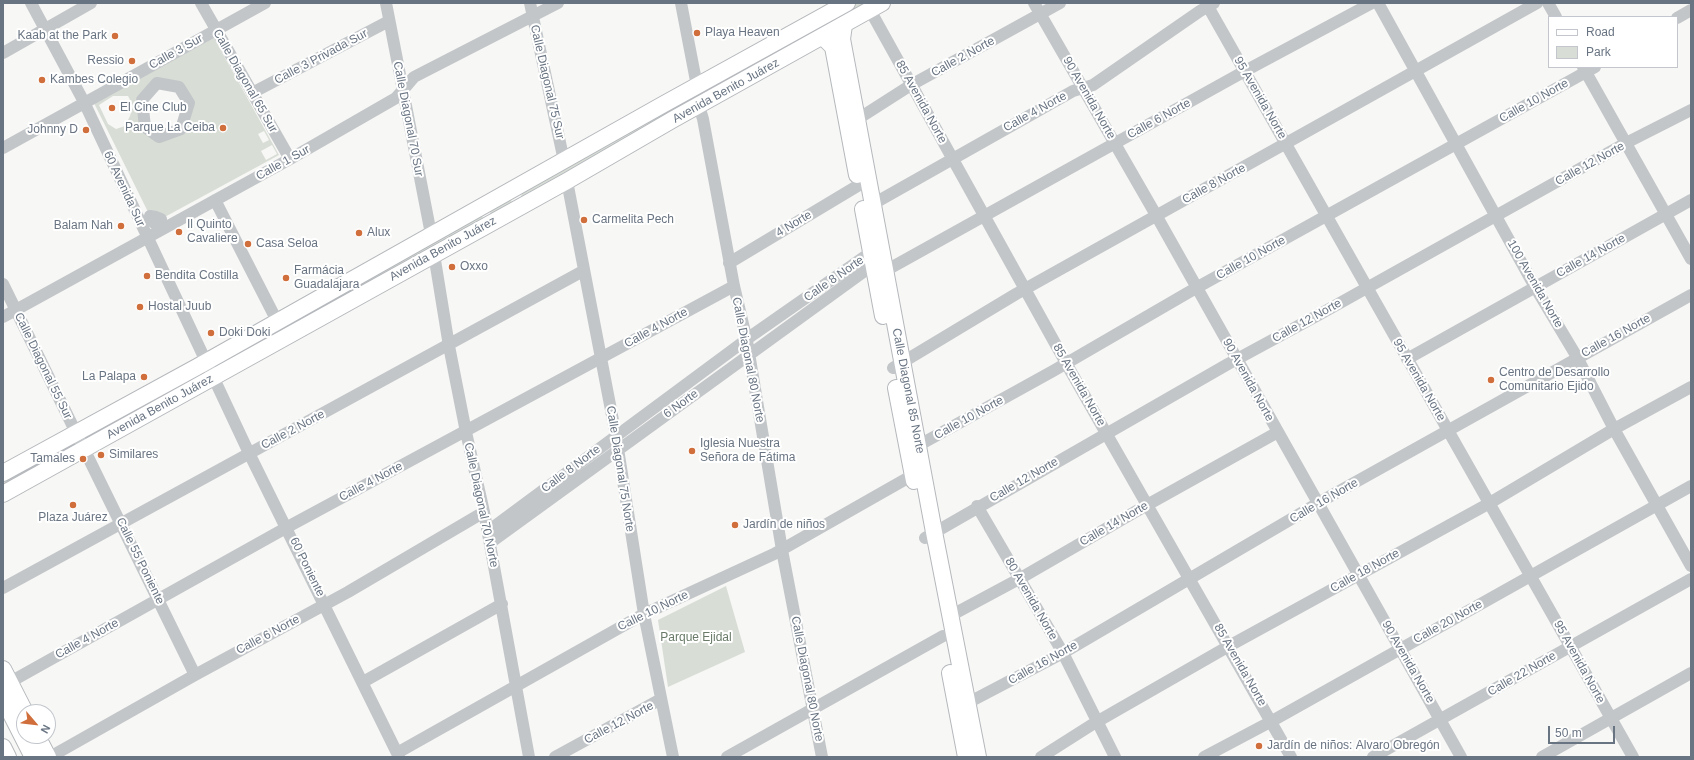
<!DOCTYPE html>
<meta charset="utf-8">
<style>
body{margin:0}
#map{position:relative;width:1694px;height:760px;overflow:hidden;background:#f7f7f5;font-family:Helvetica,sans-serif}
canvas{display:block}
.frame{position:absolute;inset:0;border:4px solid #697482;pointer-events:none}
.legend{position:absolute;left:1548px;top:16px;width:130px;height:52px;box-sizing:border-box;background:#fff;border:1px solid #c3c7cd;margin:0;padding:5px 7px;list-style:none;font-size:12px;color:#697482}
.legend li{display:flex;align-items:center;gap:8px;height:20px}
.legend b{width:20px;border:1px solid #c3c7cd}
.north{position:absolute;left:16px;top:704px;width:40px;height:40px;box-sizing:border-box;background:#fff;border:1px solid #c3c7cd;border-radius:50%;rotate:118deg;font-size:11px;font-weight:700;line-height:16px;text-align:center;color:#697482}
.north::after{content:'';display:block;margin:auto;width:14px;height:18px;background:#d06f3b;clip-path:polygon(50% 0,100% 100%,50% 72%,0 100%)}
.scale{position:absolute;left:1548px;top:726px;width:67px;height:18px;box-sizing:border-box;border:2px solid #697482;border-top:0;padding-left:5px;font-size:12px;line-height:14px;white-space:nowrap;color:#697482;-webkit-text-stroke:3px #fff;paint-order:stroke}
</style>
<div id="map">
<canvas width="1694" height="760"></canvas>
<div class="frame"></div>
<ul class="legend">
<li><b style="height:5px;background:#fff"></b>Road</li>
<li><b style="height:11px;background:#d8ded6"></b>Park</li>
</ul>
<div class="north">N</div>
<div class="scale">50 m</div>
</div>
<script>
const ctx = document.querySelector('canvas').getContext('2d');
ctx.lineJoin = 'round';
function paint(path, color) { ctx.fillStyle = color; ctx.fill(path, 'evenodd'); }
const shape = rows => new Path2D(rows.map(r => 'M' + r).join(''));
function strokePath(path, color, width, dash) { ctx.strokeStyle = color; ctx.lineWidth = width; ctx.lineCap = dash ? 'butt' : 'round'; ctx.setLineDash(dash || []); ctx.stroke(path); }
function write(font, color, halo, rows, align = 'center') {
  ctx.font = font + ' Helvetica,sans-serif'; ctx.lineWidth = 4; ctx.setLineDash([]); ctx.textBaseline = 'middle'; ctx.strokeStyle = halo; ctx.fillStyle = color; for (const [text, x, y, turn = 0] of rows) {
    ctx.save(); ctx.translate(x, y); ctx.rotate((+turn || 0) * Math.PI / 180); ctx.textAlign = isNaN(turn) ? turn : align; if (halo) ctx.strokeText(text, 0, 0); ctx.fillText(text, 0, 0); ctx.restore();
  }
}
paint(shape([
 [858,3,870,3,741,72,743,68],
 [214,38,279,155,161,219,150,216,94,103],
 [157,83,179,87,189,103,181,129,159,137,145,127,142,100],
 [113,96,128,96,133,106,130,116,125,126,116,129,108,124,99,105],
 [264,131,269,140,263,143,258,134],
 [272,145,277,154,266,160,261,151],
 [713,84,717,86,525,197,521,197,522,193],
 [512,198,511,201,514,203,494,214,490,214,491,209],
 [479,215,483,217,480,221,218,368,216,365],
 [202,370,206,373,91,439,88,438,89,434],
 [65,446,67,451,3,487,3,480],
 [726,586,745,652,668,687,658,620]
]), '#d8ded6');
const major = shape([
 [844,25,842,39,934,532,978,757],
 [823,37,833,47,857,175],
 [863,209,883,316],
 [896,388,914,481],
 [3,473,197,367,664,104,847,3],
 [3,494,567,181,672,120,882,3],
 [3,669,25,712],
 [950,673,966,757],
 [37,736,48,757],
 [3,747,8,757]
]);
const highway = shape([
 [3,696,34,757]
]);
strokePath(major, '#b5b8bc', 18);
strokePath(highway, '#b6b9bc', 20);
strokePath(shape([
 [31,3,84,102,249,453,399,757],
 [201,3,290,159],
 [386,3,431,234],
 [530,3,564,161],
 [681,3,697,86],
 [1034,3,1156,215,1461,757],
 [1206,3,1633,757],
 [1378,3,1535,287,1577,357,1614,429,1691,566],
 [1548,3,1556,17],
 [870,10,1066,363,1291,757],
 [1677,18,1691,10],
 [3,53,91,3],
 [1583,67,1691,259],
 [157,83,179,87,189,103,181,129,159,137,145,127,142,100,157,83],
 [252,93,389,21],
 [699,106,703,119,734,286,747,341,782,550,822,757],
 [850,124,911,85,1060,3],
 [3,148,265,3],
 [567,181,616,436,644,614,673,757],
 [215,200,277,321],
 [873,204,1073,91,1093,85,1200,11,1214,3],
 [150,216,156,217,161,219,154,223,150,216],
 [434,254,449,346,466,432,484,512,529,757],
 [729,263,859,185],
 [885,271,1245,71,1372,3],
 [3,284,195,675],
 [3,317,290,159,396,98,414,77,558,3],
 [1407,359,1691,200],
 [893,368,1016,294,1537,3],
 [912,449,1053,371,1196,288,1595,67],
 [977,506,1063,653,1115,757],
 [488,531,754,334,870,253],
 [925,538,1228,364,1322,313,1626,143,1691,110],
 [490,543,873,265],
 [3,588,583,271],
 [950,616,1019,579,1147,505,1278,432],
 [363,682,502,604],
 [3,686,293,524,734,286],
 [960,707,1063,653,1327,498,1691,295],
 [397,753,644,614,774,554,913,475],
 [50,757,195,675,348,592,484,512],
 [555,757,661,699],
 [727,757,943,636],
 [1041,757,1093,724,1229,646,1488,504,1614,429,1691,387],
 [1204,757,1272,721,1691,486],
 [1373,757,1691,579],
 [1542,757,1691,673]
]), '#c3c6c9', 12);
strokePath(major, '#fff', 16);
strokePath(highway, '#fff', 18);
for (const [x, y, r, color] of [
 [697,33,4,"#d06f3b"],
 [115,36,4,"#d06f3b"],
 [132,61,4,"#d06f3b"],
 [42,80,4,"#d06f3b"],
 [112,108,4,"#d06f3b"],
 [223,128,4,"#d06f3b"],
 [86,130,4,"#d06f3b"],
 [584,220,4,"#d06f3b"],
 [121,226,4,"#d06f3b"],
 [179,232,4,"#d06f3b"],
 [359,233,4,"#d06f3b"],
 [248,244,4,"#d06f3b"],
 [452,267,4,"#d06f3b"],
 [147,276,4,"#d06f3b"],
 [286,278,4,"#d06f3b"],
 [140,307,4,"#d06f3b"],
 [211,333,4,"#d06f3b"],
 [144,377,4,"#d06f3b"],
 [1491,380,4,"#d06f3b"],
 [692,451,4,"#d06f3b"],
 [101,455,4,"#d06f3b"],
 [83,459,4,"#d06f3b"],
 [73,505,4,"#d06f3b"],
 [735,525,4,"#d06f3b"],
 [1259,746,4,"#d06f3b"]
]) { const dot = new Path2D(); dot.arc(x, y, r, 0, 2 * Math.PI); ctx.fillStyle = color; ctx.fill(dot); strokePath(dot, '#fff', 1.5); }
write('12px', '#697482', '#fff', [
 ["Playa Heaven",705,33],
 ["Kaab at the Park",107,36,"right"],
 ["Ressio",124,61,"right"],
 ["Kambes Colegio",50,80],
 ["El Cine Club",120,108],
 ["Parque La Ceiba",215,128,"right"],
 ["Johnny D",78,130,"right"],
 ["Carmelita Pech",592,220],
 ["Il Quinto",187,225],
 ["Cavaliere",187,239],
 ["Balam Nah",113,226,"right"],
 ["Alux",367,233],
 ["Casa Seloa",256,244],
 ["Oxxo",460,267],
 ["Farmácia",294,271],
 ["Guadalajara",294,285],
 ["Bendita Costilla",155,276],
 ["Hostal Juub",148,307],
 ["Doki Doki",219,333],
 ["Centro de Desarrollo",1499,373],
 ["Comunitario Ejido",1499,387],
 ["La Palapa",136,377,"right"],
 ["Iglesia Nuestra",700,444],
 ["Señora de Fátima",700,458],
 ["Similares",109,455],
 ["Tamales",75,459,"right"],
 ["Plaza Juárez",73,518,"center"],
 ["Jardín de niños",743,525],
 ["Jardín de niños: Alvaro Obregón",1267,746]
], 'left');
write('12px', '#697482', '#fff', [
 ["Calle 3 Sur",176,52,-29],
 ["Calle 3 Privada Sur",321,57,-28],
 ["Calle 2 Norte",963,57,-29],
 ["Calle Diagonal 65 Sur",245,81,60],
 ["Calle Diagonal 75 Sur",547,82,77],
 ["Avenida Benito Juárez",726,91,-29],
 ["90 Avenida Norte",1089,98,60],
 ["95 Avenida Norte",1260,98,60],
 ["Calle 10 Norte",1534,101,-29],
 ["85 Avenida Norte",921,102,61],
 ["Calle 4 Norte",1035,112,-29],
 ["Calle Diagonal 70 Sur",408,119,79],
 ["Calle 6 Norte",1159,119,-29],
 ["Calle 1 Sur",283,163,-29],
 ["Calle 12 Norte",1590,164,-29],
 ["Calle 8 Norte",1214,184,-29],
 ["60 Avenida Sur",124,189,65],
 ["4 Norte",794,224,-31],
 ["Avenida Benito Juárez",443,249,-29],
 ["Calle 14 Norte",1591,256,-29],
 ["Calle 10 Norte",1251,258,-29],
 ["Calle 8 Norte",834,279,-35],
 ["100 Avenida Norte",1535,284,60],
 ["Calle 12 Norte",1307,321,-29],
 ["Calle 4 Norte",656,328,-29],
 ["Calle 16 Norte",1616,336,-29],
 ["Calle Diagonal 80 Norte",748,360,79],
 ["Calle Diagonal 55 Sur",43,366,64],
 ["90 Avenida Norte",1248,380,61],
 ["95 Avenida Norte",1419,380,60],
 ["85 Avenida Norte",1079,385,60],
 ["Calle Diagonal 85 Norte",908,391,79],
 ["6 Norte",681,404,-36],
 ["Avenida Benito Juárez",160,407,-29],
 ["Calle 10 Norte",969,418,-29],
 ["Calle 2 Norte",293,430,-28],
 ["Calle 8 Norte",571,469,-37],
 ["Calle Diagonal 75 Norte",620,469,81],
 ["Calle 12 Norte",1024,480,-30],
 ["Calle 4 Norte",371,482,-28],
 ["Calle 16 Norte",1324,501,-30],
 ["Calle Diagonal 70 Norte",481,505,78],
 ["Calle 14 Norte",1114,524,-30],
 ["Calle 55 Poniente",140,561,64],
 ["60 Poniente",307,567,64],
 ["Calle 18 Norte",1365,571,-29],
 ["80 Avenida Norte",1031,599,60],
 ["Calle 10 Norte",653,611,-26],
 ["Calle 20 Norte",1448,622,-29],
 ["Calle 6 Norte",268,635,-28],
 ["Calle 4 Norte",87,639,-29],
 ["90 Avenida Norte",1408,662,60],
 ["95 Avenida Norte",1579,662,61],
 ["Calle 16 Norte",1043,663,-29],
 ["85 Avenida Norte",1240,665,60],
 ["Calle 22 Norte",1522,674,-30],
 ["Calle Diagonal 80 Norte",807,679,79],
 ["Calle 12 Norte",619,723,-28]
]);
write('12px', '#697a68', '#fff', [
 ["Parque Ejidal",696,638]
]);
</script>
